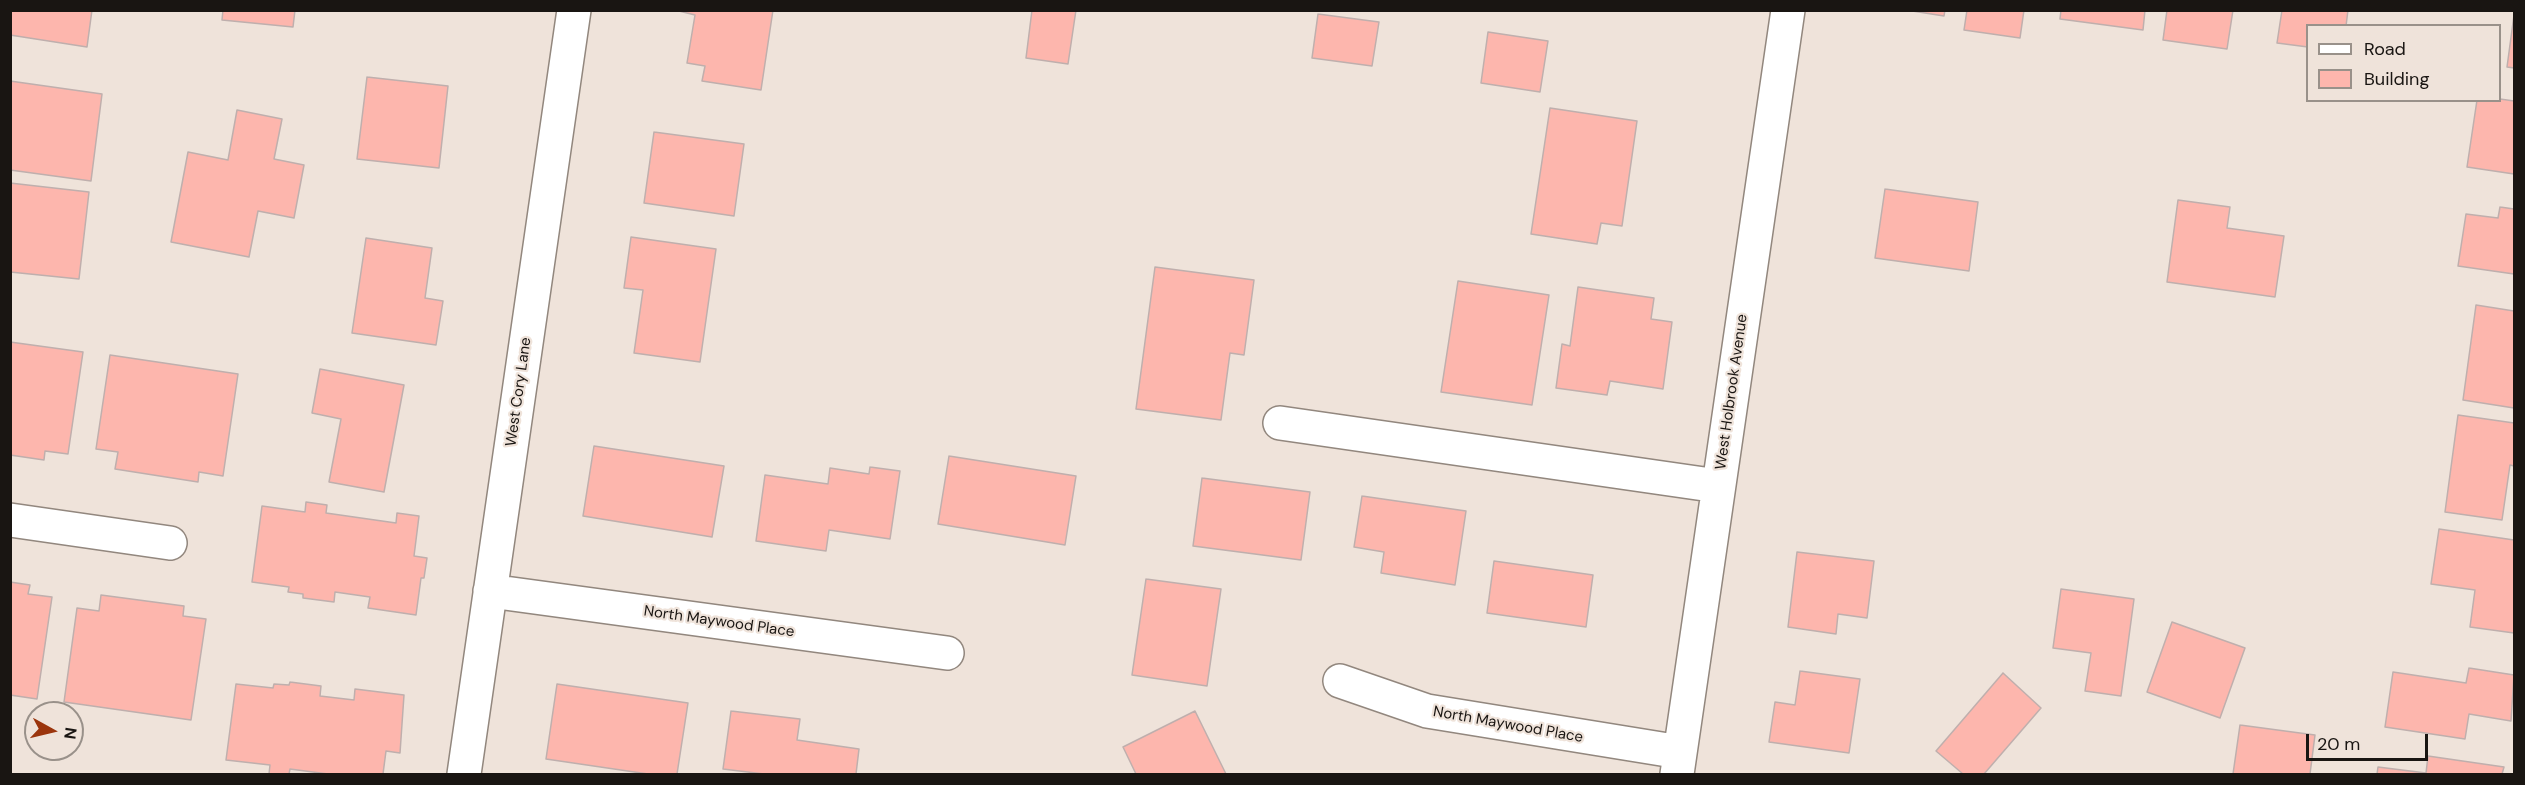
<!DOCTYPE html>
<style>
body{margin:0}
#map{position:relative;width:2525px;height:785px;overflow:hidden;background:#efe3da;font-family:"DM Sans",sans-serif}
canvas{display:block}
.frame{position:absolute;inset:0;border:12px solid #191512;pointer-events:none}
.legend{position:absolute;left:2306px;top:24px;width:195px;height:78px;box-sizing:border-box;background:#efe3da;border:2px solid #99918a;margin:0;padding:8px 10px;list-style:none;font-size:18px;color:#191512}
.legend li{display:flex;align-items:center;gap:12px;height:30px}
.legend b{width:30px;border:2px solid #99918a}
.north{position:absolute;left:24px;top:701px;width:60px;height:60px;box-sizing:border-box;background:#efe3da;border:2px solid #99918a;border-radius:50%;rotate:98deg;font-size:16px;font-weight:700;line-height:24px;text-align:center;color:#191512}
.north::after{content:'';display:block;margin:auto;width:21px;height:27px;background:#9b350d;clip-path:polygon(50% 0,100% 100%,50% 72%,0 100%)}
.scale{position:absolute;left:2306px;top:734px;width:122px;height:27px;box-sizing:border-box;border:3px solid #191512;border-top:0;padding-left:8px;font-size:18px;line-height:21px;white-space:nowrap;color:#191512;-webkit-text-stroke:4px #efe3da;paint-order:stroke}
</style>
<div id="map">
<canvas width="2525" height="785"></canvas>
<div class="frame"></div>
<ul class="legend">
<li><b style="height:8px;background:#fff"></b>Road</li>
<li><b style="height:16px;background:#fdb6ad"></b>Building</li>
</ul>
<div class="north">N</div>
<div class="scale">20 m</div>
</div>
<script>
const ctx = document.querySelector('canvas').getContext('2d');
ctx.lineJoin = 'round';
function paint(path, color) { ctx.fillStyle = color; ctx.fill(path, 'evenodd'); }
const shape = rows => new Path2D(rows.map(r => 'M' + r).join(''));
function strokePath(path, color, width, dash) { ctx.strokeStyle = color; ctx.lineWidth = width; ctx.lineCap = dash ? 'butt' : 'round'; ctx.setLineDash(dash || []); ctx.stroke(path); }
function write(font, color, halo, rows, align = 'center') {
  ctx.font = font + ' "DM Sans",sans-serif'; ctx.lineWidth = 4.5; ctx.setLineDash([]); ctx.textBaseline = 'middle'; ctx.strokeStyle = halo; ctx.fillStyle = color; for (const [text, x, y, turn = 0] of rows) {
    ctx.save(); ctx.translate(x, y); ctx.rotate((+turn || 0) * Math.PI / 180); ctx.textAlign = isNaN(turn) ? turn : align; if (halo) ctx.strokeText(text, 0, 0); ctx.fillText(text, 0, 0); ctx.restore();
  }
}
const building = shape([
 [11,10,92,10,87,47,10,35,11,10],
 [223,10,295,10,293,27,222,20,223,10],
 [773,10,761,90,702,81,705,66,687,63,695,15,675,10,773,10],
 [1032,10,1076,10,1068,64,1026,58,1032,10],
 [1906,10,1945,10,1944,16,1906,10],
 [1967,10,2024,10,2020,38,1964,30,1967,10],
 [2061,10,2145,10,2143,30,2060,19,2061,10],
 [2167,10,2233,10,2227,49,2163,40,2167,10],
 [2282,10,2348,10,2346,26,2308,26,2308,47,2277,43,2282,10],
 [1318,14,1379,22,1372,66,1312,58,1318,14],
 [2514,15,2514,68,2507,67,2514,15],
 [1488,32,1548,41,1540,92,1481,83,1488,32],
 [367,77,448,86,439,168,357,159,367,77],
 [10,81,102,94,91,181,10,170,10,81],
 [2500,99,2514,101,2514,174,2467,167,2477,100,2500,99],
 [1550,108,1637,121,1622,226,1601,223,1597,244,1531,234,1550,108],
 [237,110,282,119,274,159,304,165,294,218,258,211,249,257,171,242,188,152,228,160,237,110],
 [654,132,744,144,734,216,644,203,654,132],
 [10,183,89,192,79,279,10,272,10,183],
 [1885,189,1978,202,1969,271,1875,258,1885,189],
 [2178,200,2230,207,2227,228,2284,236,2275,297,2167,282,2178,200],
 [2500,207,2514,209,2514,274,2458,266,2466,214,2498,218,2500,207],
 [631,237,716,249,700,362,634,353,643,290,624,288,631,237],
 [366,238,432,248,425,298,443,301,436,345,352,333,366,238],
 [1155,267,1254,280,1244,355,1230,353,1221,420,1136,409,1155,267],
 [1458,281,1549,295,1532,405,1441,392,1458,281],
 [1578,287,1654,298,1651,319,1672,322,1663,389,1610,381,1607,395,1556,388,1562,344,1570,346,1578,287],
 [2476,305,2514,311,2514,408,2463,400,2476,305],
 [10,342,83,352,68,454,45,451,44,460,10,455,10,342],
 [110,355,238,374,223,476,199,472,198,482,115,469,118,452,96,449,110,355],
 [320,369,404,385,384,492,329,482,341,419,312,413,320,369],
 [2458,415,2514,423,2514,466,2510,465,2502,520,2445,512,2458,415],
 [594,446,724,466,712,537,583,516,594,446],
 [949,456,1076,476,1065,545,938,524,949,456],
 [870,467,900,471,890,539,829,530,826,551,756,541,765,475,828,484,830,468,869,474,870,467],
 [1202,478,1310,492,1301,560,1193,546,1202,478],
 [1362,496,1466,511,1455,585,1381,573,1384,552,1354,547,1362,496],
 [306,502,327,505,326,513,396,523,397,513,419,516,414,556,427,558,424,578,421,578,416,615,368,608,370,597,335,592,334,602,303,598,303,594,288,592,289,587,252,582,262,506,305,512,306,502],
 [2439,529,2514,540,2514,633,2470,627,2475,590,2431,584,2439,529],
 [1797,552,1874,561,1867,618,1838,614,1836,634,1788,627,1797,552],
 [1494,561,1593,575,1586,627,1487,613,1494,561],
 [1146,579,1221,589,1207,686,1132,675,1146,579],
 [10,582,30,585,28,594,52,597,37,699,10,695,10,582],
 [2061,589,2134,599,2121,696,2085,691,2091,653,2053,648,2061,589],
 [101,595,184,606,183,616,206,619,191,720,64,702,77,608,99,611,101,595],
 [2172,622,2245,648,2220,718,2147,692,2172,622],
 [2469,668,2514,675,2511,721,2469,714,2465,739,2385,727,2393,672,2466,683,2469,668],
 [1800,671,1860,679,1849,753,1769,742,1775,702,1795,705,1800,671],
 [2003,673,2041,708,1984,774,1963,774,1936,751,2003,673],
 [290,682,321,686,320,696,354,700,355,689,404,695,400,753,386,751,383,774,328,774,290,769,289,774,269,774,270,765,226,760,236,684,273,688,274,684,289,685,290,682],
 [557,684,688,703,677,774,648,774,546,759,557,684],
 [731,711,800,719,797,740,859,749,856,774,764,774,723,769,731,711],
 [1195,711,1226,774,1136,774,1123,747,1195,711],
 [2240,725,2315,735,2310,774,2233,774,2240,725],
 [2428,756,2504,767,2502,774,2377,774,2378,767,2426,773,2428,756]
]);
paint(building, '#fdb6ad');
strokePath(building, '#bfafad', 1.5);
const minor = shape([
 [1280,423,1718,486],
 [10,520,170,543],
 [490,591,947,653],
 [1340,681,1427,711,1680,752],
 [464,774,574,10],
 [1677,774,1788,10]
]);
strokePath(minor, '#92877e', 36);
strokePath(minor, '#fff', 33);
write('15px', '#191512', '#efe3da', [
 ["West Cory Lane",519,392,-82],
 ["West Holbrook Avenue",1732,392,-82],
 ["North Maywood Place",719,622,8],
 ["North Maywood Place",1508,725,10]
]);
</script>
